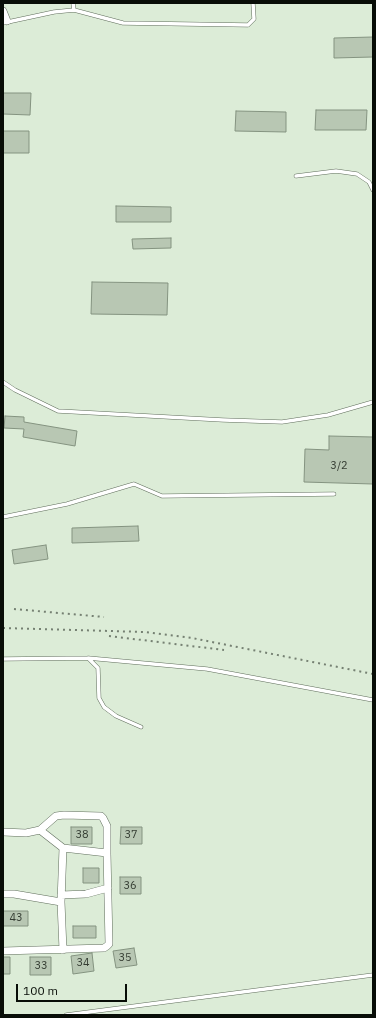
<!DOCTYPE html>
<style>
body{margin:0}
#map{position:relative;width:376px;height:1018px;overflow:hidden;background:#dcecd7;font-family:"IBM Plex Sans",sans-serif}
canvas{display:block}
.frame{position:absolute;inset:0;border:4px solid #080d07;pointer-events:none}
.scale{position:absolute;left:16px;top:984px;width:111px;height:18px;box-sizing:border-box;border:2px solid #080d07;border-top:0;padding-left:5px;font-size:12px;line-height:14px;white-space:nowrap;color:#080d07;-webkit-text-stroke:3px #dcecd7;paint-order:stroke}
</style>
<div id="map">
<canvas width="376" height="1018"></canvas>
<div class="frame"></div>
<div class="scale">100 m</div>
</div>
<script>
const ctx = document.querySelector('canvas').getContext('2d');
ctx.lineJoin = 'round';
function paint(path, color) { ctx.fillStyle = color; ctx.fill(path, 'evenodd'); }
const shape = rows => new Path2D(rows.map(r => 'M' + r).join(''));
function strokePath(path, color, width, dash) { ctx.strokeStyle = color; ctx.lineWidth = width; ctx.lineCap = dash ? 'butt' : 'round'; ctx.setLineDash(dash || []); ctx.stroke(path); }
function write(font, color, halo, rows, align = 'center') {
  ctx.font = font + ' "IBM Plex Sans",sans-serif'; ctx.lineWidth = 3.5; ctx.setLineDash([]); ctx.textBaseline = 'middle'; ctx.strokeStyle = halo; ctx.fillStyle = color; for (const [text, x, y, turn = 0] of rows) {
    ctx.save(); ctx.translate(x, y); ctx.rotate((+turn || 0) * Math.PI / 180); ctx.textAlign = isNaN(turn) ? turn : align; if (halo) ctx.strokeText(text, 0, 0); ctx.fillText(text, 0, 0); ctx.restore();
  }
}
const building = shape([
 [373,37,373,57,334,58,334,38,373,37],
 [3,93,31,93,30,115,3,114,3,93],
 [316,110,367,110,366,130,315,130,316,110],
 [236,111,286,112,286,132,235,131,236,111],
 [3,131,29,131,29,153,3,153,3,131],
 [116,206,171,207,171,222,116,222,116,206],
 [171,238,171,248,133,249,132,239,171,238],
 [92,282,168,283,167,315,91,314,92,282],
 [5,416,24,417,24,422,77,431,75,446,23,437,24,429,4,428,5,416],
 [329,436,373,437,373,484,304,482,305,449,329,450,329,436],
 [138,526,139,541,72,543,72,528,138,526],
 [46,545,48,559,14,564,12,550,46,545],
 [71,827,92,827,92,844,71,844,71,827],
 [121,827,142,827,142,844,120,844,121,827],
 [83,868,99,868,99,883,83,883,83,868],
 [120,877,141,877,141,894,120,894,120,877],
 [3,911,28,911,28,926,3,926,3,911],
 [73,926,96,926,96,938,73,938,73,926],
 [134,948,137,965,116,968,113,951,134,948],
 [92,953,94,971,73,974,71,956,92,953],
 [3,957,10,957,10,974,3,974,3,957],
 [30,957,51,957,51,975,30,975,30,957]
]);
paint(building, '#b8c7b3');
strokePath(building, '#849380', 1);
const service = shape([
 [73,3,74,10],
 [3,23,54,12,74,10,123,23,248,25,254,19,253,3],
 [296,176,336,171,357,174,369,182,373,190],
 [3,382,15,390,58,411,223,420,282,422,328,415,373,402],
 [3,517,67,504,134,484,162,496,334,494],
 [88,658,207,669,373,700],
 [3,659,88,658,98,668,99,698,104,707,116,716,141,727],
 [66,1015,373,975]
]);
const minor = shape([
 [3,11,7,21],
 [40,830,56,816,64,815,101,816,103,818,107,826,107,853,63,848],
 [3,832,26,833,40,830,63,848,61,902,14,894,3,894],
 [61,895,86,894,108,888],
 [61,902,63,950],
 [3,951,104,948,107,946,109,944,107,853]
]);
strokePath(service, '#606e5c', 4.5);
strokePath(minor, '#606e5c', 8);
strokePath(service, '#fff', 3.5);
strokePath(minor, '#fff', 7);
strokePath(shape([
 [14,609,104,617],
 [3,628,145,632,192,638,373,674],
 [109,636,224,650]
]), '#758072', 2, [2, 4]);
write('11px', '#343c32', null, [
 ["3/2",339,466],
 ["38",82,835],
 ["37",131,835],
 ["36",130,886],
 ["43",16,918],
 ["35",125,958],
 ["34",83,963],
 ["33",41,966]
]);
</script>
